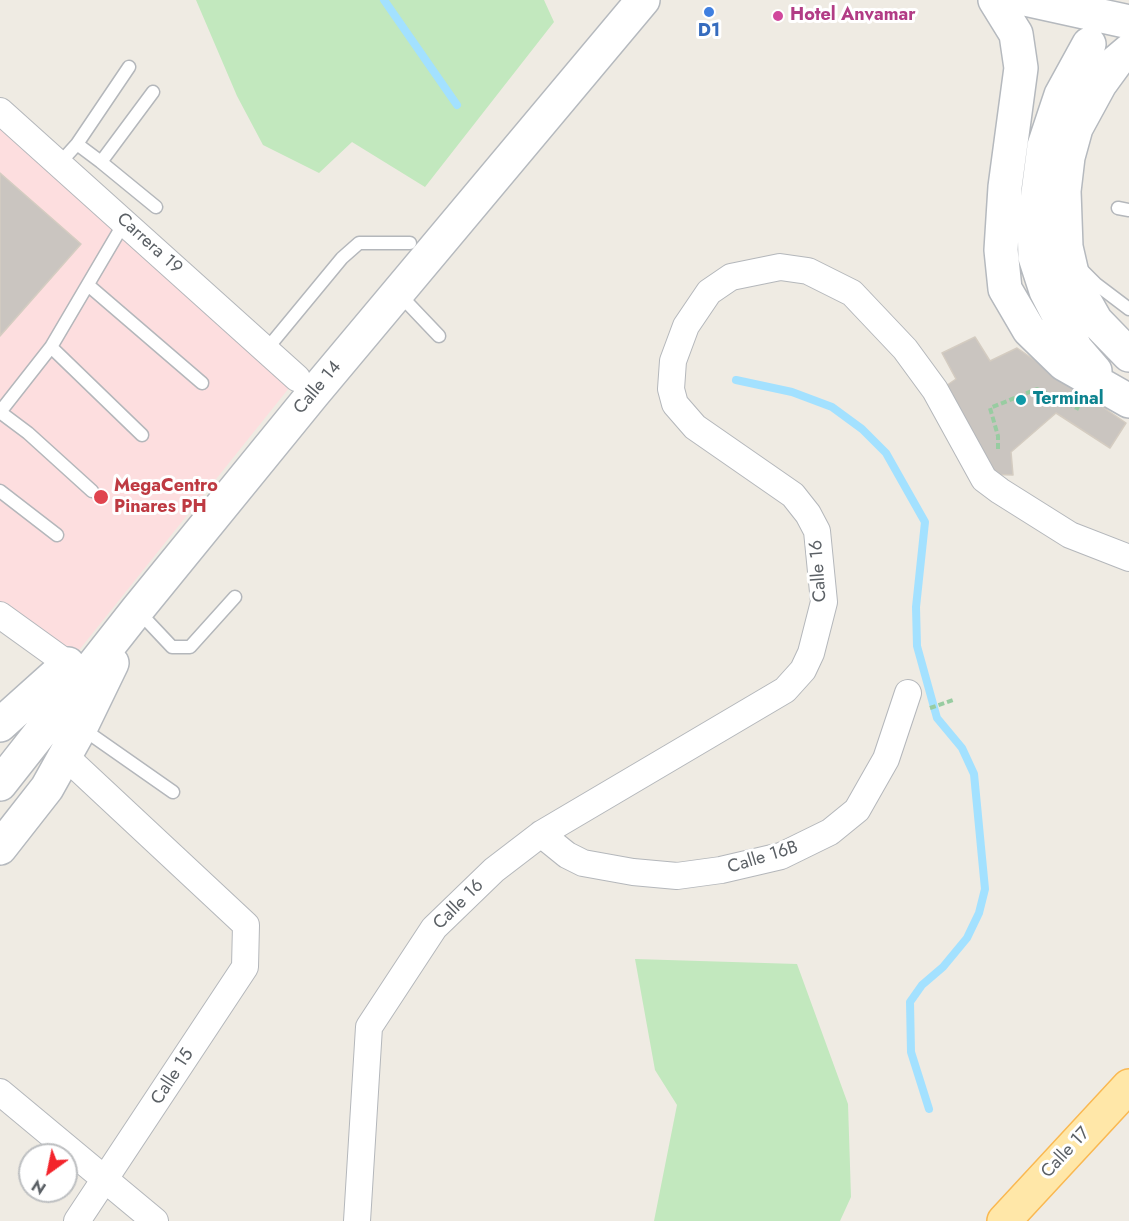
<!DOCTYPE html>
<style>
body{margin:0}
#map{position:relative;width:1129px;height:1221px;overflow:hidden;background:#efebe3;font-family:Jost,sans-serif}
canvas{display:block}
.north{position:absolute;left:18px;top:1143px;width:60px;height:60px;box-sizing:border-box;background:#fff;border:2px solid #bdbfc1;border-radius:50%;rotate:213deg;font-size:16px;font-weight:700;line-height:24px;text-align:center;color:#5b6065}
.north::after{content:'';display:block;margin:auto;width:21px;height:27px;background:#f3242b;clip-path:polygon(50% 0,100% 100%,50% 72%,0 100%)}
</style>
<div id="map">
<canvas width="1129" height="1221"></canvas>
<div class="north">N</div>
</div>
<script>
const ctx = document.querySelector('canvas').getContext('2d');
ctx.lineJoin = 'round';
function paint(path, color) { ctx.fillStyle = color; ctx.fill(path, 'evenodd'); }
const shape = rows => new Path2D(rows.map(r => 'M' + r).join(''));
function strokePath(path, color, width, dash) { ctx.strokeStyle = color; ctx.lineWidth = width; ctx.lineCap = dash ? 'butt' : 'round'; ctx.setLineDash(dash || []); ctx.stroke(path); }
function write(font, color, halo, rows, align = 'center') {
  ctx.font = font + ' Jost,sans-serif'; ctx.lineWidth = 6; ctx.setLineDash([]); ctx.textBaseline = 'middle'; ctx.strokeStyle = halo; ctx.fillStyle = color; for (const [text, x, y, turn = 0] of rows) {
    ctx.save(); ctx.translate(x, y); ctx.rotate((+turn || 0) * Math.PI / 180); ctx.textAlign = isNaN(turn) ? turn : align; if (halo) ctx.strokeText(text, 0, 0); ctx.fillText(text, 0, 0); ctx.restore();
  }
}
paint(shape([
 [0,111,297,378,68,664,0,615]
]), '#fddedf');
paint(shape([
 [196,0,544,0,554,22,425,187,352,142,319,173,263,145,237,96],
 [635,959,797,964,848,1104,851,1197,840,1221,654,1221,677,1105,655,1070]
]), '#c2e8be');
strokePath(shape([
 [384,0,457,105],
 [736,380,792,392,832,407,862,429,886,453,925,522,916,607,917,646,937,718,962,748,974,774,985,889,979,913,967,938,943,967,922,985,910,1002,911,1052,929,1109]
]), '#a3e1ff', 8);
const building = shape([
 [0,173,81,244,0,336,0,173],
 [975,337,990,361,1017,348,1126,423,1110,448,1056,413,1011,452,1013,475,983,474,943,388,956,379,942,353,975,337]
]);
paint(building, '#cac5c0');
strokePath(building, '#d4ccc1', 1.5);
const lane = shape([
 [77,144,101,162,153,92],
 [101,162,156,207],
 [59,164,77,144,129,67],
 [1118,208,1129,210],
 [1082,270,1096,284,1129,309],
 [88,285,202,383],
 [399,294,439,336],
 [51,347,142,435],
 [266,350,342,258,359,243,410,243],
 [0,412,51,347,124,223],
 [0,412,28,433,92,491],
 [0,491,57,535],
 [139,612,172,647,190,647,235,597],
 [83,729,173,792]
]);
const street = shape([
 [0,111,297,378],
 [0,615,68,664],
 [66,757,246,925,245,967,77,1221],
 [541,834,567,855,583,863,633,872,677,876,721,870,781,856,830,832,857,810,886,759,908,693],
 [0,1092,155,1221],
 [357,1221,369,1027,434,928,494,870,541,834,785,690,803,670,811,653,824,602,817,531,808,514,793,495,695,427,675,404,671,389,673,361,686,326,709,292,731,277,780,267,808,271,852,293,905,349,935,390,984,479,1000,491,1070,535,1129,558]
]);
const secondary = shape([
 [995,0,1016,34,1021,68,1005,187,1001,250,1005,289,1029,330,1064,364,1129,401],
 [1029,0,1129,22],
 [1089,44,1061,95,1044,146,1034,224,1035,257,1046,291,1076,349,1095,371],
 [1129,51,1116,62,1100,84,1076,128,1068,157,1064,191,1066,247,1074,282,1096,321,1129,355],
 [0,725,68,664],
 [0,784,137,610,313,394,643,0],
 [0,848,47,788,81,727,112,663]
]);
const primary = shape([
 [1004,1221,1129,1086]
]);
strokePath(lane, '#b4b7bb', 15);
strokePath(street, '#b4b7bb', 28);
strokePath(secondary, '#b5b9be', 36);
strokePath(primary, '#fab851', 36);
strokePath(shape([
 [998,449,998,436,990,408,1037,389,1079,409],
 [930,708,953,700]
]), '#98cca1', 4, [6, 3]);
strokePath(lane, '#fff', 12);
strokePath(street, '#fff', 26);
strokePath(secondary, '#fff', 33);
strokePath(primary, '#ffe7a8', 33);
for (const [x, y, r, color] of [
 [709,12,6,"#3f7fe0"],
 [778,16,6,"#d1479c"],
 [1021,400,6,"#0f9aa8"],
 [101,497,8,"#e0444e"]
]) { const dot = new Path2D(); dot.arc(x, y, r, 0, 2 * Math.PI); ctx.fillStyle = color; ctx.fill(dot); strokePath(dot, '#fff', 2); }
write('bold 18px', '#b23c85', '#fff', [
 ["Hotel Anvamar",790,16]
], 'left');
write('bold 18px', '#366cbe', '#fff', [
 ["D1",709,32]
]);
write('18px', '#5b6065', '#fff', [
 ["Carrera 19",149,244,42],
 ["Calle 14",318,388,-50],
 ["Calle 16",819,571,-94],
 ["Calle 16B",763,858,-17],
 ["Calle 16",459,905,-45],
 ["Calle 15",173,1077,-57],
 ["Calle 17",1066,1153,-47]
]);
write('bold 18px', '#0d838f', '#fff', [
 ["Terminal",1033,400]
], 'left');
write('bold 18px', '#be3a42', '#fff', [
 ["MegaCentro",114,487],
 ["Pinares PH",114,508]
], 'left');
</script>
